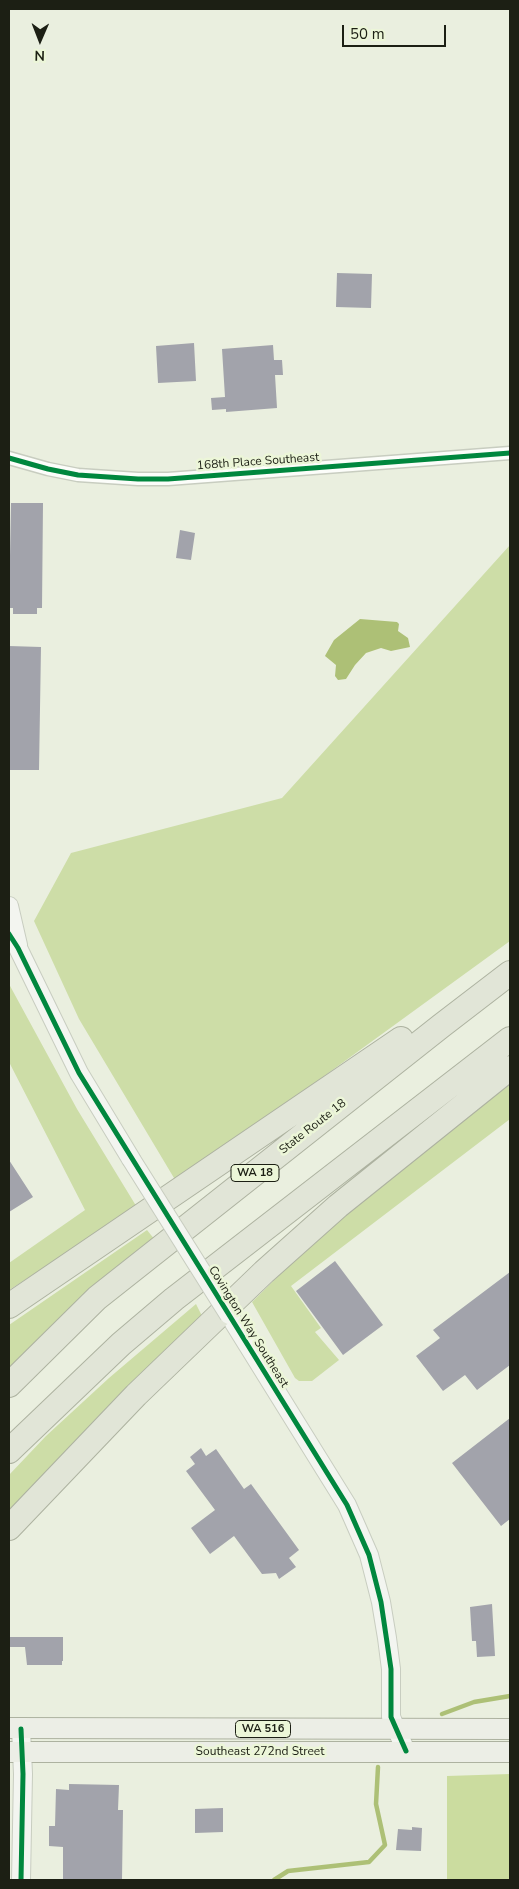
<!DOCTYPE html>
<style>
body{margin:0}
#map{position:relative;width:519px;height:1889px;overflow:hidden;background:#eaefdf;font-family:"Nunito Sans",sans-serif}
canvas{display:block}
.frame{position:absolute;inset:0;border:10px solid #1c1f14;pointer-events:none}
.north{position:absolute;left:15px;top:15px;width:50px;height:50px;-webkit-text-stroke:4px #ecf6d8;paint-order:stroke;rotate:181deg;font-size:14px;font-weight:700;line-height:20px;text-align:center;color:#1c1f14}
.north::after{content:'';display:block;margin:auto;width:18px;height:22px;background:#1c1f14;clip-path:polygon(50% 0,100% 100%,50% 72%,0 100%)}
.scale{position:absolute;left:342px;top:25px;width:104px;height:22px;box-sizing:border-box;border:2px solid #1c1f14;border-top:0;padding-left:6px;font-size:15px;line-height:18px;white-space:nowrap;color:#1c1f14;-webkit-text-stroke:4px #ecf6d8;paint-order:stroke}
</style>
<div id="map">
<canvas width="519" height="1889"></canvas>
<div class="frame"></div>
<div class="north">N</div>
<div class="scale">50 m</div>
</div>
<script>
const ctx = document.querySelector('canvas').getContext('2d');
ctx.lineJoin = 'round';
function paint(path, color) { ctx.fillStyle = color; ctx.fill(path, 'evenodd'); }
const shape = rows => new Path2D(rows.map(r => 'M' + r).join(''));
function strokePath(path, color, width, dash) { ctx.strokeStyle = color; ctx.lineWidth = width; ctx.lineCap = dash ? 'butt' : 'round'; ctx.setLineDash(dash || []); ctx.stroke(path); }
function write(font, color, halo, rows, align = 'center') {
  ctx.font = font + ' "Nunito Sans",sans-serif'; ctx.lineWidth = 5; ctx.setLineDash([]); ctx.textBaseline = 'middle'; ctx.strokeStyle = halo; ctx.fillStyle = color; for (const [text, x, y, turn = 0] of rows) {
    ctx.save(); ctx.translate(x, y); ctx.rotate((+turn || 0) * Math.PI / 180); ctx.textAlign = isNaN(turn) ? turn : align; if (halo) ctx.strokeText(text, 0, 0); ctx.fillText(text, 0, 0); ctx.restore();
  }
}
paint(shape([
 [510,545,510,941,177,1183,79,1019,34,921,71,853,282,798],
 [9,984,77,1109,138,1209,9,1290,9,1263,85,1210,9,1062],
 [510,1083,510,1119,291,1286,321,1328,315,1332,339,1360,312,1381,299,1381,295,1378,252,1302,326,1229],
 [147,1230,155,1240,9,1370,9,1325],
 [196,1304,203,1318,9,1519,9,1475,46,1436,109,1378]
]), '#cddda7');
paint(shape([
 [510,1774,510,1880,447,1880,447,1776]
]), '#cbdc9f');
paint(shape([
 [360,619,397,622,399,624,398,631,408,638,410,647,391,651,381,648,366,653,355,665,346,679,338,680,335,676,336,665,325,656,326,654,334,640]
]), '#adc076');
strokePath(shape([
 [442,1714,474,1702,510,1696],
 [274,1880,288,1871,369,1862,385,1845,376,1804,378,1767]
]), '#adc076', 4.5);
paint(shape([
 [337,273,372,274,371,308,336,307],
 [194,343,196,381,158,383,156,346],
 [273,345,274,360,282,360,283,375,275,375,277,408,226,412,226,409,212,410,211,398,225,397,222,349],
 [11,503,43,503,42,608,37,608,37,614,13,614,13,608,9,608],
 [180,530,195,533,191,560,176,558],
 [9,646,41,647,39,770,9,770],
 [9,1160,33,1197,9,1212],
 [335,1261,383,1325,343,1355,296,1291],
 [510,1272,510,1365,477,1390,465,1375,443,1391,416,1356,440,1338,433,1330],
 [510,1418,510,1519,501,1526,452,1463],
 [201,1448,206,1456,216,1449,244,1489,251,1484,299,1550,289,1558,296,1567,279,1579,276,1573,262,1574,234,1536,210,1554,191,1528,215,1510,186,1471,195,1464,190,1457],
 [492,1604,495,1656,477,1657,476,1641,472,1641,470,1607],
 [9,1637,63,1637,63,1661,62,1661,62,1665,27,1665,25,1647,9,1647],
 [69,1784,119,1785,118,1810,123,1810,122,1880,63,1880,63,1847,49,1846,49,1826,55,1826,56,1789,69,1790],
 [223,1808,223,1832,195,1833,195,1809],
 [412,1827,422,1828,421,1851,396,1850,398,1829,412,1830]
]), '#a2a3ab');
const street = shape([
 [9,458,48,469,78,475,138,479,168,479,510,453]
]);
const secondary = shape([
 [9,906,18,945],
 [9,934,18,948,79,1073,131,1159],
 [229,1315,347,1505,369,1555,381,1602,387,1638,391,1669,391,1717,406,1751],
 [21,1729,23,1774,21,1880]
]);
const primary = shape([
 [9,1728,510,1729],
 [9,1752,510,1752]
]);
const highway = shape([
 [9,1306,401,1039],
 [9,1385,97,1298,441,1026,510,973],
 [9,1451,121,1344,174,1299,510,1039],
 [9,1528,136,1395,264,1272,338,1206,510,1068]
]);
strokePath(street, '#c8cdc0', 15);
strokePath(secondary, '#c8cdc0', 20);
strokePath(primary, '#adb2a0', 22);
strokePath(highway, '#adb2a0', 26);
strokePath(street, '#fcfdfa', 12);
strokePath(secondary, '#f3f5f0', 18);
strokePath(primary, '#eceee6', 20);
strokePath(highway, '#e1e5d7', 24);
const secondaryBridge = shape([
 [131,1159,229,1315]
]);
strokePath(secondaryBridge, '#c8cdc0', 20, []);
strokePath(secondaryBridge, '#f3f5f0', 18);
strokePath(shape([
 [9,458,48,469,78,475,138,479,168,479,510,453],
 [9,934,18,948,79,1073,347,1505,369,1555,381,1602,391,1669,391,1717,406,1751],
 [21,1729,23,1774,21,1880]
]), '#00873e', 5);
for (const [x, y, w] of [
 [255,1173,48],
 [263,1729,55]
]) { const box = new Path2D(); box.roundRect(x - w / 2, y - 8.5, w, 17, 4); ctx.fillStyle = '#ecf6d8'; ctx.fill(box); strokePath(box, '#1c1f14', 1); }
write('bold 11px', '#1c1f14', null, [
 ["WA 18",255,1173],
 ["WA 516",263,1729]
]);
write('12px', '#1c1f14', '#ecf6d8', [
 ["168th Place Southeast",258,462,-4],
 ["State Route 18",313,1127,-38],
 ["Covington Way Southeast",248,1327,58],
 ["Southeast 272nd Street",260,1752]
]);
</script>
